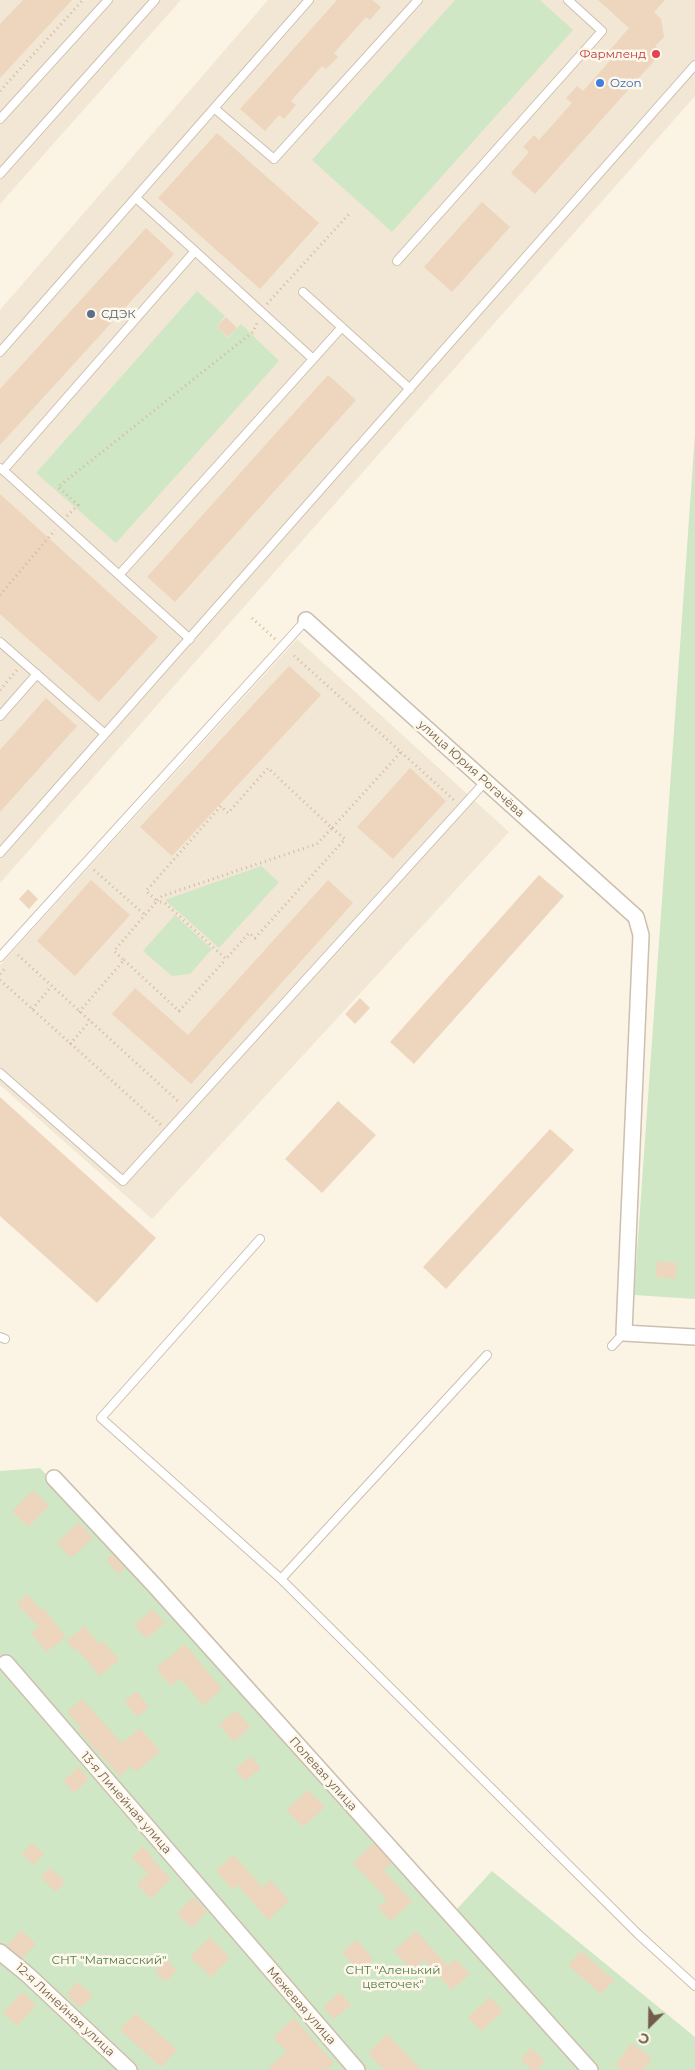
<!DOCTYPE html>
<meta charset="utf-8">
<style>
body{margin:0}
#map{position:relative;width:695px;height:2070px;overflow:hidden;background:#fbf4e5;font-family:Montserrat,sans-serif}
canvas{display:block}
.north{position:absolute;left:625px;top:2000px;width:50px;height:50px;-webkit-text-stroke:4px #fef8eb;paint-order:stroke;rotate:203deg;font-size:14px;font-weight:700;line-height:20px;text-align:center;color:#725d4c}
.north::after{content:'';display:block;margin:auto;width:18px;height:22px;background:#725d4c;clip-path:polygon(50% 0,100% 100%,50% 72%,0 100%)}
</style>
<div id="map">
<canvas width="695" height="2070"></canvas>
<div class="north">С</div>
</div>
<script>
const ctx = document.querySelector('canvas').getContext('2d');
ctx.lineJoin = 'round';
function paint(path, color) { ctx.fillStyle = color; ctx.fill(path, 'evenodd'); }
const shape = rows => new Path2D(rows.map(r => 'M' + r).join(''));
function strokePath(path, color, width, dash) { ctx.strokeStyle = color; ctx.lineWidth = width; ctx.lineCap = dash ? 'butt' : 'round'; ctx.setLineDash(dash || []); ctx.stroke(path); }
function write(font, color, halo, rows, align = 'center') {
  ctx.font = font + ' Montserrat,sans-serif'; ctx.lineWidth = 5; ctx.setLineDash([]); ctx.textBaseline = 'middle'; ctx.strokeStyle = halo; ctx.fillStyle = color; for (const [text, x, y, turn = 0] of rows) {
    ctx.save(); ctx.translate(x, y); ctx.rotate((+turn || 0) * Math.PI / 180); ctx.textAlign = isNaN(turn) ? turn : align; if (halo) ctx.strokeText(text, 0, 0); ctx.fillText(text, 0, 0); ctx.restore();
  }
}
paint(shape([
 [0,0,181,0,0,204],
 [268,0,695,0,695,96,0,883,0,310],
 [297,639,509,832,152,1219,0,1085,0,965]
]), '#f2e7d4');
paint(shape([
 [455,0,540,0,573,30,392,232,312,160],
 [197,291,225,316,217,326,228,338,241,324,279,361,116,543,36,473],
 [695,434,695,1299,634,1295],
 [261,866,279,882,219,948,165,900],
 [175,915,212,949,190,974,172,976,143,951],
 [40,1468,456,1910,492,1871,695,2037,695,2070,0,2070,0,1471]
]), '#cfe7c4');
paint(shape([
 [23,0,72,0,0,78,0,24],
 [337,0,372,0,381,7,370,20,366,17,334,53,338,57,326,69,322,66,291,101,296,105,284,119,279,115,265,131,240,109],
 [598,0,665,0,654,12,661,19,664,37,655,46,662,52,535,194,511,173,529,152,523,147,534,135,539,140,572,103,566,98,577,86,583,91,614,56,609,51,629,28],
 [217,133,319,223,260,289,158,198],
 [482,202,510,227,452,292,424,267],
 [146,228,174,254,0,445,0,389],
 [226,317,237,328,228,337,217,326],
 [328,375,356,400,175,602,147,577],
 [0,494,158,637,99,702,0,614],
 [289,666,321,695,172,856,140,827],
 [46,698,77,726,0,812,0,750],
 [410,768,446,801,393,859,357,827],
 [539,875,564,896,414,1064,390,1042],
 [91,880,130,915,75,976,37,941],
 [328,880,353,903,191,1084,112,1014,135,988,188,1035],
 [28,889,38,899,29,909,19,899],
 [360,998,370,1008,355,1024,345,1014],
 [0,1097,156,1238,97,1303,0,1216],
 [338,1101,376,1135,322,1193,285,1159],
 [550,1129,574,1150,446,1289,423,1267],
 [657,1261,677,1263,676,1279,656,1277],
 [33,1490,49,1506,28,1527,12,1511],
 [79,1522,93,1538,71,1558,57,1543],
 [112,1554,125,1568,118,1574,106,1559],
 [27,1594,41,1610,43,1608,66,1637,46,1652,31,1633,39,1627,17,1604],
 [153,1609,165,1623,146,1639,134,1625],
 [85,1626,99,1644,103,1641,119,1660,100,1676,77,1649,75,1651,67,1640],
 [185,1644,222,1689,203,1705,180,1678,171,1686,156,1668],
 [136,1691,149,1707,137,1717,124,1701],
 [82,1699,122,1743,140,1728,160,1751,136,1772,131,1766,120,1776,78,1730,81,1728,67,1712],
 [236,1710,250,1727,234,1742,219,1725],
 [251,1756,261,1768,245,1781,235,1769],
 [79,1767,89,1779,74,1793,63,1781],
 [308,1790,325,1807,303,1827,286,1810],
 [32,1843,44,1854,33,1865,22,1854],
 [374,1843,392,1863,384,1870,412,1902,391,1921,378,1907,387,1899,353,1863],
 [143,1846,152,1856,151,1858,171,1879,151,1899,137,1884,148,1874,132,1857],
 [234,1855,262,1887,271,1880,289,1901,268,1920,238,1885,232,1890,216,1870],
 [50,1868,65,1882,56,1892,41,1877],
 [193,1897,207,1911,192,1928,177,1914],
 [21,1930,36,1944,22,1958,7,1946],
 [416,1931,448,1966,456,1959,470,1974,452,1990,424,1960,412,1971,394,1951],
 [210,1937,230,1958,211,1977,190,1957],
 [357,1940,373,1959,359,1972,342,1952],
 [581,1951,614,1980,601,1994,568,1965],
 [167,1960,177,1971,165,1982,155,1971],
 [77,1982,93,1995,81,2008,66,1995],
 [22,1992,36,2005,17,2026,3,2013],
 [340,1992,351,2005,334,2019,323,2007],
 [490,1997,503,2011,481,2031,468,2017],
 [135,2013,177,2050,161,2067,120,2030],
 [294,2018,334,2063,327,2070,267,2070,287,2051,273,2037],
 [387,2034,422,2070,384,2070,368,2053],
 [632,2043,652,2058,643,2070,622,2070,615,2065],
 [531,2048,545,2061,537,2070,532,2070,521,2059]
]), '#eed6be');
const service = shape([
 [214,108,274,159,418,0],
 [0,119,108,0],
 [0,174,155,0],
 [195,251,313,359],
 [397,261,602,31,568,0],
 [303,292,410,389],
 [0,352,309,0],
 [0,468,3,470,7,466,195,251,136,198],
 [3,470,119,575],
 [190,639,119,575,342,327],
 [0,642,105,734],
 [0,716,37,674],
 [0,853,695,65],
 [0,957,306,620],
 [0,1073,123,1181,485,782],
 [260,1239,101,1418,281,1579,638,1934,695,1986],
 [0,1337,5,1339],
 [612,1346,624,1333],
 [281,1579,487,1355]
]);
const minor = shape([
 [306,620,636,917,641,935,624,1333,695,1337],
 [54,1478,154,1585,590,2070],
 [6,1663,357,2070],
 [0,1952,28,1975,129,2070]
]);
strokePath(service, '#cdbfaf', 10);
strokePath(minor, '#cdbfaf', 18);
strokePath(shape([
 [0,91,83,0],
 [267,304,349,214],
 [67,516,78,505,58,487,253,332,257,323],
 [0,595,55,530],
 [252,618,275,639],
 [0,690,17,670],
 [401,752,454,800],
 [332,828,345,839,255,938,249,933,226,959,165,903,157,901,162,896,317,844,332,828],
 [94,870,145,915],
 [18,955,180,1103],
 [124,960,179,1011,226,959],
 [0,974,6,967],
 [0,980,161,1125],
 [32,1009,51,987],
 [79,1012,124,960,114,951,157,901,146,891,221,806,228,813,268,768,332,828,401,752,291,653],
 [70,1044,90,1021]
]), '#d3b9a2', 3, [1, 4]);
strokePath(service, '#fff', 8);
strokePath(minor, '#fff', 15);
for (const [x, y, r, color] of [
 [656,54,5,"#e0444e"],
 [600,83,5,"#3f7fe0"],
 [91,314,5,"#5c6f8a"]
]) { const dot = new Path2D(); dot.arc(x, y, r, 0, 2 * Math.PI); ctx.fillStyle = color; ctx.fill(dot); strokePath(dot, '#fef8eb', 2); }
write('12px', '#be3a42', '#fef8eb', [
 ["Фармленд",646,54]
], 'right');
write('12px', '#366cbe', '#fef8eb', [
 ["Ozon",610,83]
], 'left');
write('12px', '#4e5e75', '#fef8eb', [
 ["СДЭК",101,314]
], 'left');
write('12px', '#725d4c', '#fef8eb', [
 ["улица Юрия Рогачёва",471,769,42],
 ["Полевая улица",323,1774,48],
 ["13-я Линейная улица",126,1803,49],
 ["Межевая улица",301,2006,49],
 ["12-я Линейная улица",65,2010,43]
]);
write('12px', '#537c48', '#fef8eb', [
 ["СНТ \"Матмасский\"",109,1960],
 ["СНТ \"Аленький",393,1970],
 ["цветочек\"",393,1984]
]);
</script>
